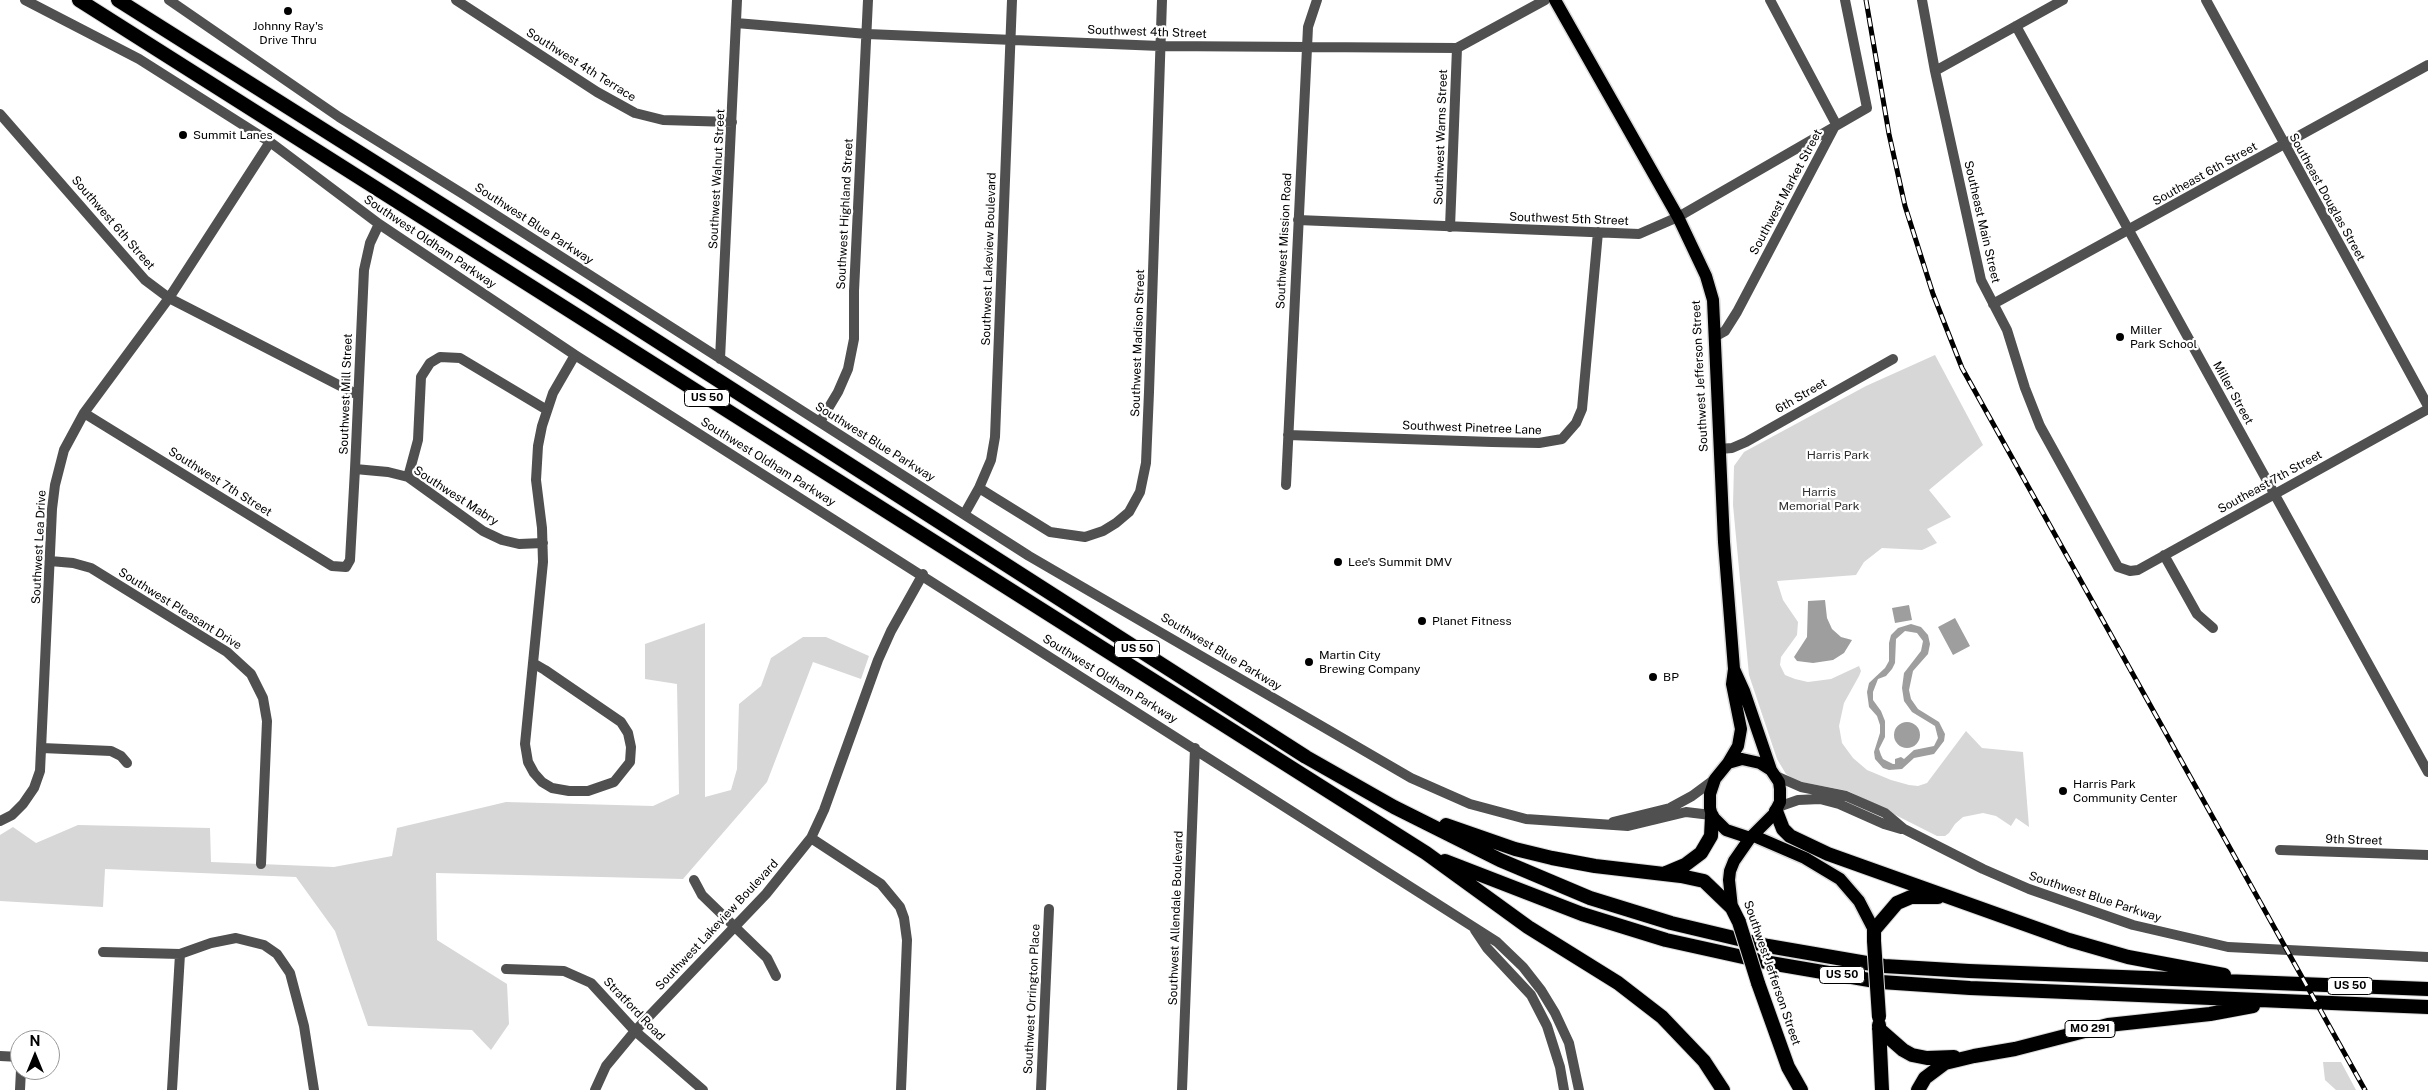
<!DOCTYPE html>
<style>
body{margin:0}
#map{position:relative;width:2428px;height:1090px;overflow:hidden;background:#fff;font-family:"Public Sans",sans-serif}
canvas{display:block}
.north{position:absolute;left:10px;top:1030px;width:50px;height:50px;box-sizing:border-box;background:#fff;border:1px solid #999;border-radius:50%;rotate:0deg;font-size:14px;font-weight:700;line-height:20px;text-align:center;color:#000}
.north::after{content:'';display:block;margin:auto;width:18px;height:22px;background:#000;clip-path:polygon(50% 0,100% 100%,50% 72%,0 100%)}
</style>
<div id="map">
<canvas width="2428" height="1090"></canvas>
<div class="north">N</div>
</div>
<script>
const ctx = document.querySelector('canvas').getContext('2d');
ctx.lineJoin = 'round';
function paint(path, color) { ctx.fillStyle = color; ctx.fill(path, 'evenodd'); }
const shape = rows => new Path2D(rows.map(r => 'M' + r).join(''));
function strokePath(path, color, width, dash) { ctx.strokeStyle = color; ctx.lineWidth = width; ctx.lineCap = dash ? 'butt' : 'round'; ctx.setLineDash(dash || []); ctx.stroke(path); }
function write(font, color, halo, rows, align = 'center') {
  ctx.font = font + ' "Public Sans",sans-serif'; ctx.lineWidth = 4.5; ctx.setLineDash([]); ctx.textBaseline = 'middle'; ctx.strokeStyle = halo; ctx.fillStyle = color; for (const [text, x, y, turn = 0] of rows) {
    ctx.save(); ctx.translate(x, y); ctx.rotate((+turn || 0) * Math.PI / 180); ctx.textAlign = isNaN(turn) ? turn : align; if (halo) ctx.strokeText(text, 0, 0); ctx.fillText(text, 0, 0); ctx.restore();
  }
}
paint(shape([
 [1935,355,1983,445,1929,490,1951,517,1927,529,1937,543,1922,550,1882,548,1864,562,1856,575,1777,581,1783,600,1798,622,1797,635,1781,657,1780,665,1785,675,1795,679,1808,682,1831,679,1859,666,1861,671,1859,676,1844,703,1839,726,1842,743,1853,758,1867,770,1891,780,1909,785,1918,786,1927,783,1966,731,1982,748,2023,752,2029,827,2016,818,2011,826,1996,816,1983,813,1963,817,1955,824,1949,833,1945,836,1937,836,1848,791,1796,781,1786,774,1777,759,1749,675,1733,505,1734,466,1744,452,1866,386],
 [705,623,705,797,731,790,737,769,739,704,761,686,771,658,803,637,826,637,869,656,861,679,813,662,767,782,683,879,436,873,437,940,507,984,509,1024,491,1050,472,1030,368,1026,335,931,296,877,105,869,103,907,0,901,0,835,13,827,36,843,78,825,210,828,211,862,334,867,392,856,397,828,506,802,653,806,679,794,677,684,645,679,645,644],
 [2323,1062,2341,1062,2356,1090,2336,1090,2325,1080]
]), '#d7d7d7');
paint(shape([
 [1825,600,1827,618,1832,629,1841,637,1852,640,1844,653,1833,660,1813,663,1797,661,1794,657,1807,637,1808,601],
 [1909,605,1912,620,1895,623,1892,608],
 [1955,618,1970,646,1953,655,1938,627],
 [1911,624,1921,627,1928,635,1930,644,1928,654,1913,671,1909,690,1911,699,1918,709,1939,722,1945,734,1944,741,1934,754,1914,758,1902,769,1889,770,1883,768,1875,759,1874,752,1880,733,1880,725,1877,716,1869,707,1867,692,1869,683,1885,668,1889,661,1889,643,1891,635,1898,628],
 [1905,631,1917,633,1923,641,1921,651,1904,673,1902,688,1904,701,1912,712,1935,726,1938,738,1934,746,1914,750,1904,759,1901,757,1895,759,1895,764,1893,764,1883,759,1881,755,1879,749,1885,737,1885,721,1881,711,1873,700,1873,692,1878,679,1886,676,1892,669,1895,663,1896,639],
 '1894 735a13 13 0 1 1 26 0a13 13 0 1 1-26 0Z'
]), '#9e9e9e');
const major = shape([
 [1555,0,1678,217,1706,276,1713,300,1724,542,1734,669,1732,684,1741,729,1738,746,1728,763],
 [1734,669,1744,691,1771,770],
 [1742,759,1760,763,1771,770,1779,782,1780,789,1780,802,1774,814,1750,838,1726,830,1712,816,1710,808,1710,794,1715,779,1728,763,1742,759],
 [1754,836,1805,858,1840,879,1859,901,1874,930],
 [1732,908,1729,880,1730,871,1734,861,1750,838]
]);
const highway = shape([
 [79,0,1426,853,1528,927,1618,983,1662,1017,1704,1061,1723,1090],
 [118,0,582,293,1306,757,1394,807,1500,860,1590,898,1671,923,1768,946,1884,966,1969,971,2428,989],
 [1776,811,1783,829,1790,836,1828,854,2069,940,2128,957,2224,975],
 [1446,825,1515,849,1552,858,1595,866,1681,876,1704,881,1732,908,1739,922],
 [1445,861,1582,914,1666,940,1770,963,1881,982,1970,988,2428,1007],
 [1666,873,1685,865,1701,853,1711,836,1712,816],
 [1874,941,1874,930,1897,903,1911,897,1938,897],
 [1758,983,1788,1067,1801,1090],
 [1879,1025,1882,1090],
 [1879,1029,1903,1050,1912,1055,1927,1058,1954,1057],
 [1918,1090,1925,1078,1945,1063,1974,1056,2015,1049,2108,1025,2210,1014,2253,1006]
]);
strokePath(major, '#dbdbdb', 15);
strokePath(highway, '#dbdbdb', 16);
strokePath(shape([
 [25,0,139,59,270,142,379,224,575,355,1497,942,1523,967,1541,990,1555,1013,1569,1043,1579,1090],
 [169,0,339,117,463,194,1029,556,1411,778,1470,804,1526,819,1628,826,1686,812,1711,815],
 [456,0,597,92,635,113,663,120,732,122],
 [1922,0,1935,71,1981,280,2007,330,2025,388,2040,426,2118,567,2130,571,2138,570,2428,409],
 [2206,0,2428,406],
 [736,23,867,34,1160,46,1457,48,1545,0],
 [2016,26,2428,772],
 [1935,71,2063,0],
 [0,114,145,280,169,298,358,395],
 [1298,220,1639,234,1678,217,1867,108,1845,0],
 [1450,227,1457,48],
 [1993,304,2428,65],
 [1714,337,1725,331,1737,312,1836,124,1770,0],
 [720,359,737,0],
 [84,413,332,566,346,567,350,560,355,469,364,270,370,243,379,224],
 [820,422,838,392,848,369,854,339,854,291,868,0],
 [1288,435,1492,442,1539,443,1562,439,1576,423,1582,409,1598,232],
 [1719,449,1732,448,1746,442,1893,359],
 [355,469,388,472,408,477,483,531,502,540,519,544,543,543],
 [408,477,418,440,421,377,430,363,440,357,460,358,547,410],
 [1286,485,1307,48,1308,27,1317,0],
 [979,488,1050,532,1085,537,1103,531,1116,523,1129,512,1140,492,1146,463,1149,392,1162,0],
 [965,513,979,488,991,460,995,437,1012,0],
 [2164,555,2197,614,2213,628],
 [50,561,73,563,91,568,227,652,251,674,263,698,267,721,261,864],
 [533,663,545,670,621,722,628,733,631,747,630,762,614,782,588,791,569,791,552,788,542,782,534,773,528,762,525,744,533,663],
 [533,663,543,562,542,528,536,480,538,446,542,426,553,393,575,355],
 [42,748,111,751,121,756,127,763],
 [1776,776,1801,787,1846,796,1885,813,1904,829,1983,869,2029,889,2133,925,2228,947,2428,957],
 [1778,807,1798,800,1820,799,1839,804,1884,824,1901,829],
 [0,821,12,815,23,804,34,788,40,771,52,509,55,485,64,450,84,413,169,298,270,142],
 [1613,822,1670,808,1692,796,1715,779],
 [811,838,881,884,900,907,904,918,907,940,901,1090],
 [2280,850,2428,855],
 [694,880,702,895,767,958,776,976],
 [1475,930,1487,948,1531,995,1547,1026,1560,1067,1564,1090],
 [103,952,180,954,211,943,236,938,264,945,277,954,290,973,304,1026,314,1090],
 [506,969,564,971,591,983,635,1031,703,1090],
 [0,1056,20,1057],
 [20,1090,21,1070],
 [172,1090,180,954],
 [595,1090,606,1066,635,1031,766,894,811,838,824,810,878,660,891,631,923,574],
 [1041,1090,1049,909],
 [1182,1090,1195,748]
]), '#505050', 10);
strokePath(major, '#000', 12);
strokePath(highway, '#000', 14);
const rail = shape([
 [1866,0,1889,134,1905,206,1933,294,1962,368,2365,1090]
]);
strokePath(rail, '#000', 5);
strokePath(rail, '#fff', 3, [9]);
const highwayBridge = shape([
 [1739,922,1758,983],
 [1874,941,1879,1017]
]);
strokePath(highwayBridge, '#dbdbdb', 16, []);
strokePath(highwayBridge, '#000', 14);
for (const [x, y, r, color] of [
 [288,11,5,"#000"],
 [183,135,5,"#000"],
 [2120,337,5,"#000"],
 [1338,562,5,"#000"],
 [1422,621,5,"#000"],
 [1309,662,5,"#000"],
 [1653,677,5,"#000"],
 [2063,791,5,"#000"]
]) { const dot = new Path2D(); dot.arc(x, y, r, 0, 2 * Math.PI); ctx.fillStyle = color; ctx.fill(dot); strokePath(dot, '#fff', 2); }
for (const [x, y, w] of [
 [707,398,45],
 [1137,649,45],
 [1842,975,45],
 [2350,986,45],
 [2090,1029,50]
]) { const box = new Path2D(); box.roundRect(x - w / 2, y - 8.5, w, 17, 4); ctx.fillStyle = '#fff'; ctx.fill(box); strokePath(box, '#000', 1); }
write('bold 11px', '#000', null, [
 ["US 50",707,398],
 ["US 50",1137,649],
 ["US 50",1842,975],
 ["US 50",2350,986],
 ["MO 291",2090,1029]
]);
write('12px', '#000', '#fff', [
 ["Johnny Ray's",288,26,"center"],
 ["Drive Thru",288,40,"center"],
 ["Summit Lanes",193,135],
 ["Miller",2130,330],
 ["Park School",2130,344],
 ["Lee's Summit DMV",1348,562],
 ["Planet Fitness",1432,621],
 ["Martin City",1319,655],
 ["Brewing Company",1319,669],
 ["BP",1663,677],
 ["Harris Park",2073,784],
 ["Community Center",2073,798]
], 'left');
write('12px', '#000', '#fff', [
 ["Southwest 4th Street",1147,32,2],
 ["Southwest 4th Terrace",581,65,32],
 ["Southwest Warns Street",1441,137,-88],
 ["Southeast 6th Street",2205,174,-29],
 ["Southwest Walnut Street",717,179,-87],
 ["Southwest Market Street",1786,192,-62],
 ["Southeast Douglas Street",2327,197,61],
 ["Southwest Highland Street",845,214,-87],
 ["Southwest 5th Street",1569,219,2],
 ["Southeast Main Street",1982,222,77],
 ["Southwest 6th Street",113,223,49],
 ["Southwest Blue Parkway",534,224,33],
 ["Southwest Mission Road",1284,241,-87],
 ["Southwest Oldham Parkway",430,242,34],
 ["Southwest Lakeview Boulevard",989,259,-88],
 ["Southwest Madison Street",1138,343,-88],
 ["Southwest Jefferson Street",1700,376,-93],
 ["Miller Street",2233,393,61],
 ["Southwest Mill Street",346,394,-88],
 ["6th Street",1801,396,-30],
 ["Southwest Pinetree Lane",1472,428,2],
 ["Southwest Blue Parkway",875,442,32],
 ["Southwest Oldham Parkway",768,462,32],
 ["Southwest 7th Street",220,482,32],
 ["Southeast 7th Street",2270,482,-29],
 ["Southwest Mabry",456,496,33],
 ["Southwest Lea Drive",39,547,-87],
 ["Southwest Pleasant Drive",180,609,32],
 ["Southwest Blue Parkway",1221,652,31],
 ["Southwest Oldham Parkway",1110,679,32],
 ["9th Street",2354,840,2],
 ["Southwest Blue Parkway",2095,897,18],
 ["Southwest Allendale Boulevard",1176,918,-88],
 ["Southwest Lakeview Boulevard",717,925,-47],
 ["Southwest Jefferson Street",1772,973,71],
 ["Southwest Orrington Place",1032,999,-87],
 ["Stratford Road",634,1009,46]
]);
write('12px', '#2e2e2e', '#fff', [
 ["Harris Park",1838,455],
 ["Harris",1819,492],
 ["Memorial Park",1819,506]
]);
</script>
